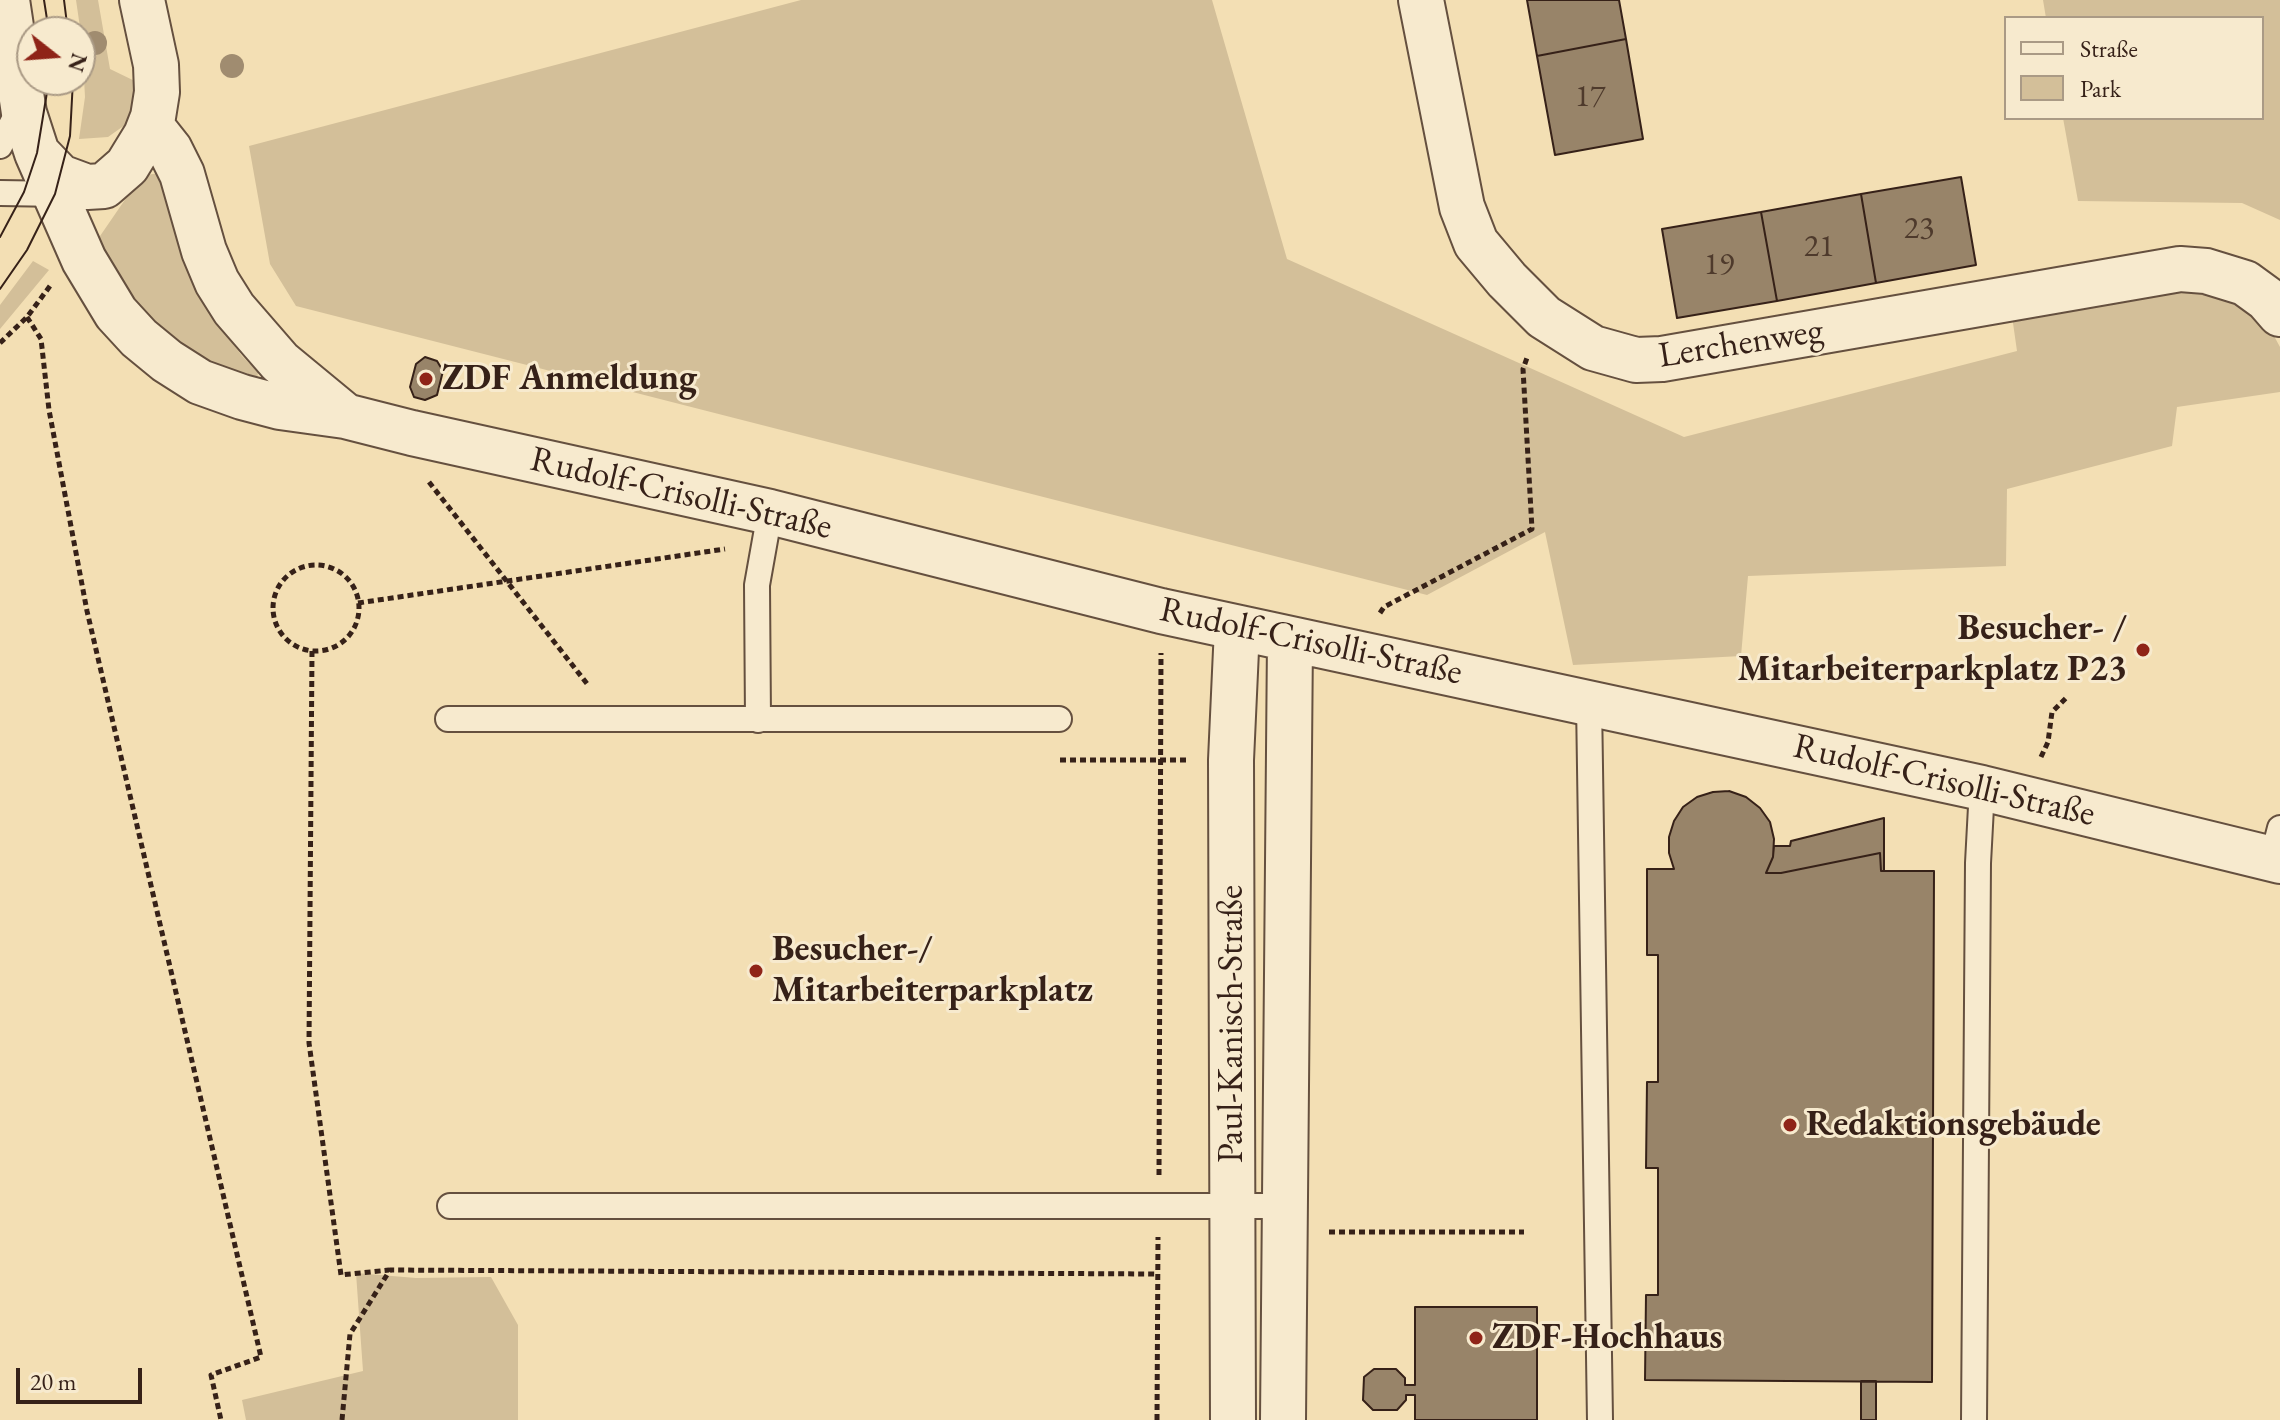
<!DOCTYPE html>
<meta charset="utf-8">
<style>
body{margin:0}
#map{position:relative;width:2280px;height:1420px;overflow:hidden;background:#f3dfb4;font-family:"EB Garamond",serif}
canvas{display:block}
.legend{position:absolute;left:2004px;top:16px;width:260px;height:104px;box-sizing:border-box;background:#f7eace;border:2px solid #aa9a85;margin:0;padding:10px 14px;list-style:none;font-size:24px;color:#362118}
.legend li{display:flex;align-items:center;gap:16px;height:40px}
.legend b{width:40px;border:2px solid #aa9a85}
.north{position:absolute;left:16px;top:16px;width:80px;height:80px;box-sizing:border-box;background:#f7eace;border:2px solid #aa9a85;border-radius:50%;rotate:107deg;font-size:22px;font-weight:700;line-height:32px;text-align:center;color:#362118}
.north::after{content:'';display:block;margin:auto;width:28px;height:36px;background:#8f2418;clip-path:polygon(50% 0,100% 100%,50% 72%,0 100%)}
.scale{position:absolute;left:16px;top:1368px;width:126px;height:36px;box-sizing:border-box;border:4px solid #362118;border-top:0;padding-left:10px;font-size:24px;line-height:28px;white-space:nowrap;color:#362118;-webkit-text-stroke:6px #f7eace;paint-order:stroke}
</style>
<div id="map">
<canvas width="2280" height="1420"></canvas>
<ul class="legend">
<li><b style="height:10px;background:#f7eace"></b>Straße</li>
<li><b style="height:22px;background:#d3bf99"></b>Park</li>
</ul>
<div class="north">N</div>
<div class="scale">20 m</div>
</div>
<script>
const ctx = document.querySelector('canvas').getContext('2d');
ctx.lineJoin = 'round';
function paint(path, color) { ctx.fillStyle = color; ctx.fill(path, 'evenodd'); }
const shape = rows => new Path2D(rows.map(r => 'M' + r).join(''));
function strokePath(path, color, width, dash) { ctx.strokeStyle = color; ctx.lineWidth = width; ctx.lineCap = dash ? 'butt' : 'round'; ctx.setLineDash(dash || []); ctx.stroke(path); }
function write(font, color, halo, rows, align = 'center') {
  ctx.font = font + ' "EB Garamond",serif'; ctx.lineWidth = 6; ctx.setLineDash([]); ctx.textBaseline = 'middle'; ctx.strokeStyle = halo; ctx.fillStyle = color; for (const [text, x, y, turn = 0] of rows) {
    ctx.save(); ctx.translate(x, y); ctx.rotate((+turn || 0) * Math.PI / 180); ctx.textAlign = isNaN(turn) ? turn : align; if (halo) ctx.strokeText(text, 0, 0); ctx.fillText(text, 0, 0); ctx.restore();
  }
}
paint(shape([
 [76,0,98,0,110,69,143,85,132,120,108,137,79,139,85,97,82,41],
 [801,0,1212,0,1287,259,1684,437,2017,351,2012,316,2185,284,2219,286,2262,314,2280,347,2280,392,2177,407,2172,446,2007,489,2006,566,1748,576,1741,656,1573,665,1545,532,1427,595,296,306,270,264,249,146],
 [2043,0,2280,0,2280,220,2242,203,2078,201,2063,118,2262,118,2262,18,2046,18],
 [161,173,196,284,207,309,242,356,258,372,257,381,219,371,164,335,127,296,98,239,133,188,145,175],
 [33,261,49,270,0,329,0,305],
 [356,1273,416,1278,491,1277,518,1325,518,1420,246,1420,242,1400,363,1371]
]), '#d3bf99');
const building = shape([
 [1527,0,1619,0,1626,39,1537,56,1527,0],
 [1626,39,1643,139,1555,155,1537,56,1626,39],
 [1961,177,1976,265,1876,283,1861,194,1961,177],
 [1861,194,1876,283,1777,301,1761,212,1861,194],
 [1761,212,1777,301,1677,318,1662,229,1761,212],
 [425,357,437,361,443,371,437,395,425,400,414,397,410,387,416,364,425,357],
 [1729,791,1746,797,1760,808,1770,822,1774,839,1773,857,1766,873,1781,873,1880,853,1881,871,1934,871,1932,1382,1645,1380,1646,1295,1658,1295,1658,1168,1646,1168,1647,1082,1658,1082,1658,955,1647,955,1647,869,1674,869,1669,853,1669,837,1674,821,1683,807,1697,797,1713,792,1729,791],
 [1884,818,1884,871,1881,871,1880,853,1781,873,1766,873,1773,857,1774,846,1790,846,1791,841,1884,818],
 [1415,1307,1537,1307,1537,1420,1415,1420,1415,1395,1406,1395,1406,1400,1397,1410,1373,1410,1363,1400,1364,1377,1374,1369,1396,1369,1405,1378,1405,1385,1415,1385,1415,1307],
 [1861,1381,1876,1381,1876,1420,1861,1420,1861,1381]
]);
paint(building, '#988469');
strokePath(building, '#362118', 2);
const service = shape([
 [0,146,22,104],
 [0,193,62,194],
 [1589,702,1600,1420],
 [448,719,1059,719],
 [758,720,757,585,770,512],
 [2272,859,2280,828],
 [450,1206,1285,1206],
 [1974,1420,1978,863,1982,788]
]);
const minor = shape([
 [7,0,24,113,37,153,60,177,87,187,104,186,127,166,146,135,153,117,157,92,156,65,142,0],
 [1421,0,1462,207,1476,243,1507,280,1544,317,1593,348,1636,360,1662,359,2180,269,2206,271,2245,283,2267,299,2280,314],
 [151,126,170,150,182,174,204,251,217,282,234,309,280,362,343,414],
 [37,153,84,260,116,313,139,338,167,361,200,382,242,397,280,407,345,416,412,433,770,512,1161,611,1982,788,2280,861],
 [1233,1420,1231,760,1237,628],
 [1283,1420,1290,640]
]);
strokePath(service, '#65503f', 28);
strokePath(minor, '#65503f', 48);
strokePath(shape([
 [27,317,41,339,49,410,87,611,261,1357,211,1375,221,1420],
 [0,343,27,317,50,286],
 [429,482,588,685],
 '273 608a43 43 0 1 1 86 0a43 43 0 1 1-86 0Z',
 [358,603,725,549],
 [1380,613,1384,607,1532,529,1523,369,1528,355],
 [312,651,309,1043,341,1275,389,1270],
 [2041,757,2048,742,2052,712,2068,696],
 [1060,760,1187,760],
 [1159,1175,1161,653],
 [1329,1232,1524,1232],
 [342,1420,350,1334,390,1270,1156,1274],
 [1157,1420,1158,1237]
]), '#362118', 5, [6, 4]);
strokePath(service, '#f7eace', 24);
strokePath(minor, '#f7eace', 44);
strokePath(shape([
 [44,0,49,32],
 [64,0,68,32],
 [0,237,24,192,37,153,49,80],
 [0,289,27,250,55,194,70,136,73,80]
]), '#362118', 2);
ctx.fillStyle = '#a08c70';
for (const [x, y] of [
 [95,43],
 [232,66]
]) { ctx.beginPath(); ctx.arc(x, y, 12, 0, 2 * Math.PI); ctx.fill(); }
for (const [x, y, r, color] of [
 [426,379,8,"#8f2418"],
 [2143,650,8,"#8f2418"],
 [756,971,8,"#8f2418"],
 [1790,1125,8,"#8f2418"],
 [1476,1338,8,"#8f2418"]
]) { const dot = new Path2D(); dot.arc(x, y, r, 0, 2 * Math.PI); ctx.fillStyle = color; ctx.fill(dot); strokePath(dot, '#f7eace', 3); }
write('32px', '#4e3a2c', null, [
 ["17",1590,97],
 ["23",1919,229],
 ["21",1819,247],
 ["19",1719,265]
]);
write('36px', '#362118', '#f7eace', [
 ["Lerchenweg",1741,344,-9],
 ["Rudolf-Crisolli-Straße",681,494,13],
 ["Rudolf-Crisolli-Straße",1311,642,12],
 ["Rudolf-Crisolli-Straße",1944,781,13],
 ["Paul-Kanisch-Straße",1232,1024,-90]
]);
write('bold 36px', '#362118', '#f7eace', [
 ["ZDF Anmeldung",442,379],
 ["Besucher- /",2127,629,"right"],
 ["Mitarbeiterparkplatz P23",2127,670,"right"],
 ["Besucher-/",772,950],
 ["Mitarbeiterparkplatz",772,991],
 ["Redaktionsgebäude",1806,1125],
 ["ZDF-Hochhaus",1492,1338]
], 'left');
</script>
